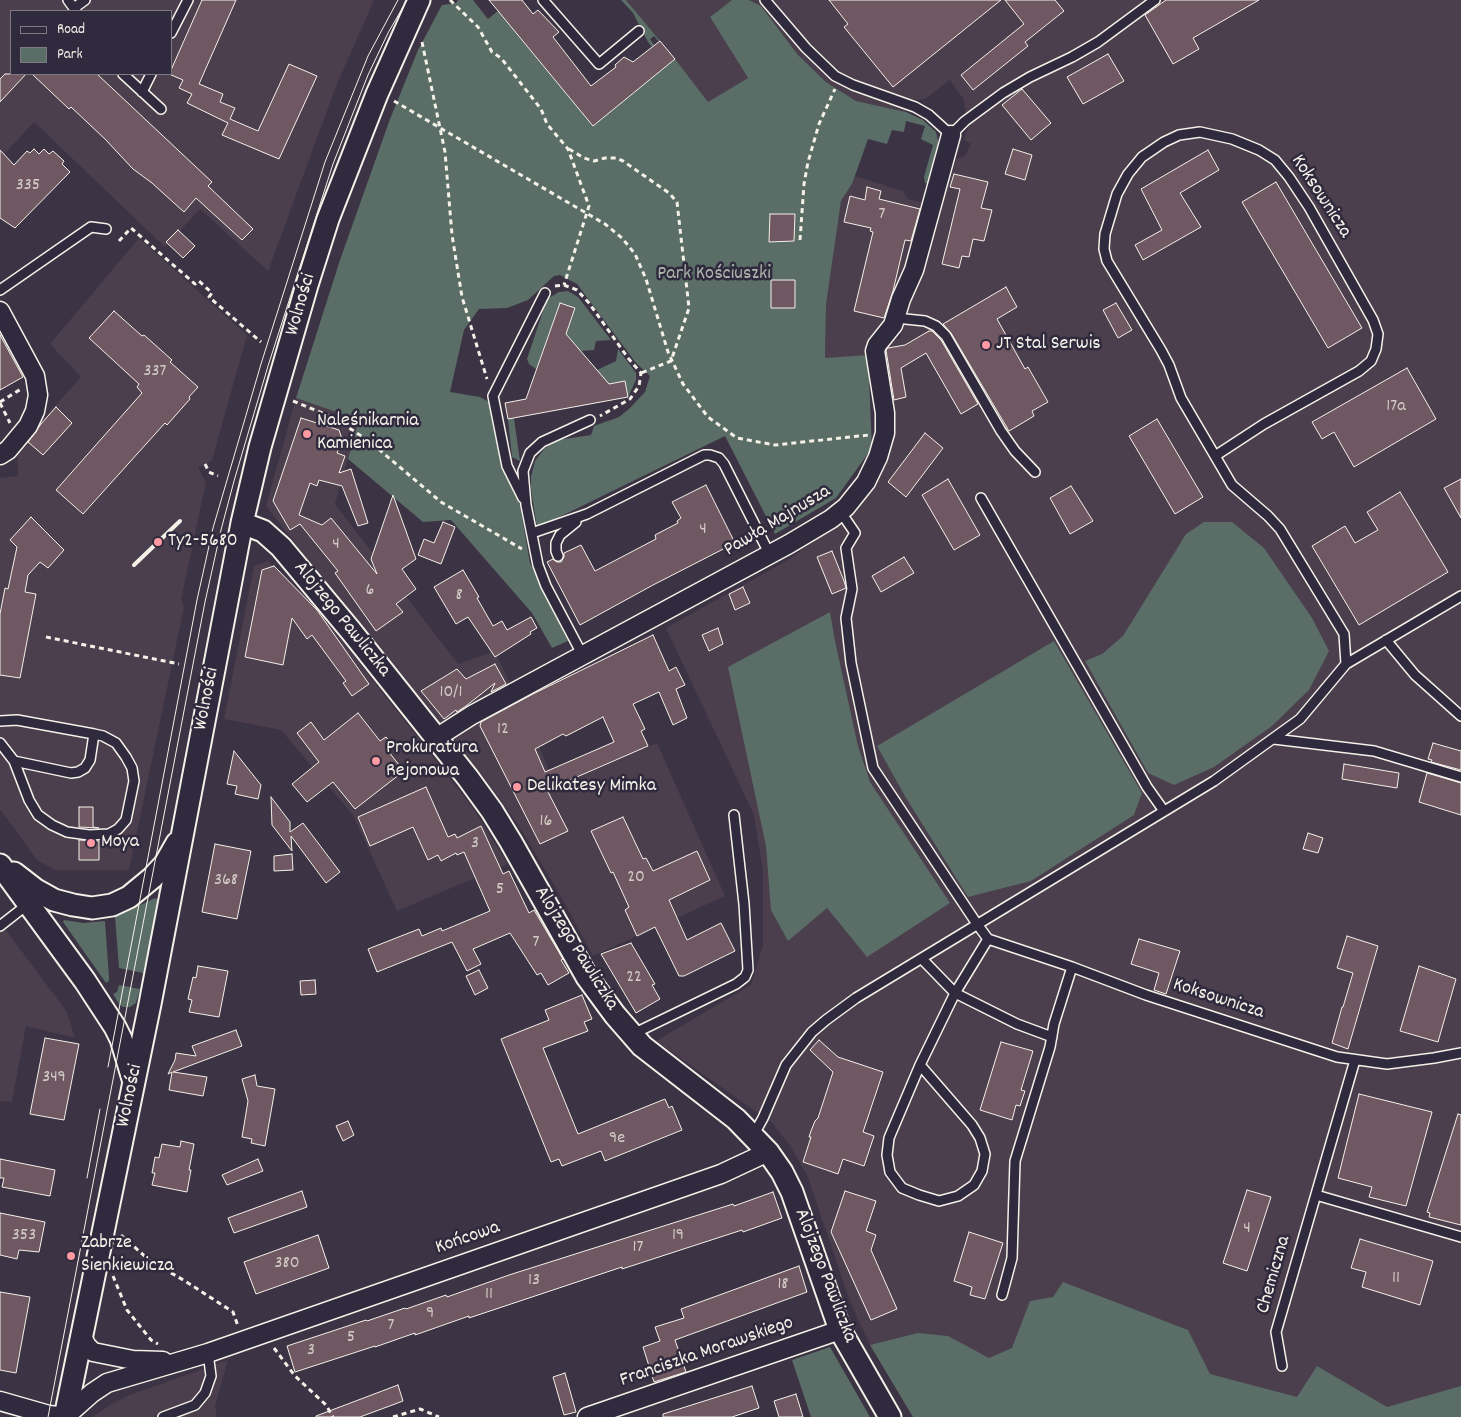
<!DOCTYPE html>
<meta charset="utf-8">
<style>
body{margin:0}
#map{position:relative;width:1461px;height:1417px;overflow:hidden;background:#3c3344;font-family:Dekko,sans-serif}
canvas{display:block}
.legend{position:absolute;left:10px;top:10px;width:162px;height:65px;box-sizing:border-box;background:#2f2a3d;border:1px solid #7e7a81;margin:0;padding:6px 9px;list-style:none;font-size:15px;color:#f4f1e8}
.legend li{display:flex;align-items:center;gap:10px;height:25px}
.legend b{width:25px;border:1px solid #7e7a81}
</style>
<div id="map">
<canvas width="1461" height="1417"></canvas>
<ul class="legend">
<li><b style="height:6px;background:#2f2a3d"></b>Road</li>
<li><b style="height:14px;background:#5a6d66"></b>Park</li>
</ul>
</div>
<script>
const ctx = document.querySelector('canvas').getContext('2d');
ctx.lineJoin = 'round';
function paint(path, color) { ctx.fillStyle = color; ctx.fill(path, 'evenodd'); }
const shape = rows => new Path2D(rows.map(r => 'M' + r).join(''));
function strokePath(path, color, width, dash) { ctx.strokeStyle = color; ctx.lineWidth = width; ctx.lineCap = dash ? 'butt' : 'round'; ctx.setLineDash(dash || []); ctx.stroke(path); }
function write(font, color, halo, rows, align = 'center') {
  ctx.font = font + ' Dekko,sans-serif'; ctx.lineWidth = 5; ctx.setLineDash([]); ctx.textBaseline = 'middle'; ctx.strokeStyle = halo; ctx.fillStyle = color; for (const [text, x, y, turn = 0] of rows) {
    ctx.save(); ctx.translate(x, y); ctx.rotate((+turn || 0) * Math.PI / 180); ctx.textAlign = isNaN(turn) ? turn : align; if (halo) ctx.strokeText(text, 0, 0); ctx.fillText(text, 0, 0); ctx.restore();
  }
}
paint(shape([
 [0,0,374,0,337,84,268,271,200,209,165,247,34,122,0,159],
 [11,11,171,11,171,74,11,74],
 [626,0,732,0,710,17,748,78,708,102],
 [749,0,1461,0,1461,1417,913,1417,870,1345,858,1320,848,1296,807,1175,789,1144,772,1123,656,1041,751,985,763,945,763,872,754,815,666,628,788,560,856,510,886,458,880,349,900,338,908,302,921,273,956,159,965,156,971,144,964,140,968,128,964,100,950,80,925,99,918,100,907,98,906,112,856,101,826,82,798,55,761,6],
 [855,176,903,191,907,199,927,203,889,322,867,345,868,355,825,359,826,305,841,201,852,184],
 [139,238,247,335,212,460,198,468,206,482,181,600,184,607,129,870,55,870,37,860,0,809,0,478,18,476,17,448,81,377,50,344],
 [296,398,359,420,335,504,458,664,495,651,557,787,657,743,725,896,593,956,559,893,517,823,479,771,408,687,266,506],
 [268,561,320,613,473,808,508,864,397,911,353,815,281,730,224,719,254,566],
 [0,922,67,1012,75,1038,26,1026,12,1102,0,1101],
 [228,1360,215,1406,217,1417,92,1417,113,1403,130,1395]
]), '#4b3e4d');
paint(shape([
 [458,0,473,0,488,19,498,11,593,126,675,59,708,102,748,78,710,17,732,0,749,0,761,6,798,55,826,82,856,101,906,112,923,120,936,132,940,149,931,184,925,183,924,177,933,145,921,139,925,126,906,121,904,132,892,130,887,144,868,139,852,184,841,201,826,305,825,358,868,355,872,448,836,498,775,534,725,436,537,528,531,489,531,477,535,461,545,448,558,440,591,435,594,426,619,417,629,409,645,392,650,376,636,363,577,284,560,275,554,276,528,300,507,308,479,309,464,330,450,392,480,397,489,402,503,470,519,500,530,563,568,641,552,648,532,613,451,520,423,522,348,459,359,420,296,398,340,260,390,119,418,50,442,5,456,3],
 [621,0,626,0,660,41,659,42,654,36,650,39,654,45,652,47,648,42,633,13],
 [568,291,578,297,611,340,596,341,594,350,581,351,566,334,575,308,560,303,536,369,529,364,527,359,547,299,559,292],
 [618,349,636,373,636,380,628,397,625,381,609,384,597,370,616,361],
 [514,418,520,461,512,457,508,419],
 [1204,522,1232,522,1264,548,1312,618,1329,651,1309,690,1272,726,1214,767,1174,785,1148,773,1085,661,1102,654,1123,636,1186,534],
 [830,612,835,641,858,746,870,782,950,903,867,957,827,908,788,941,771,910,766,846,728,667],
 [1054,641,1142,793,1134,815,1031,881,968,897,906,798,877,746],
 [155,898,158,900,159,905,143,973,119,968,115,917],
 [64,920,84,923,105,921,109,977,109,981,106,983,63,922],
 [119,985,140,989,136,1003,130,1007,123,1007,119,1004,113,994,117,992],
 [1063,1282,1188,1330,1210,1374,1297,1397,1317,1366,1387,1407,1461,1386,1461,1417,913,1417,870,1345,918,1333,948,1336,989,1358,1012,1348,1030,1301,1053,1297],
 [830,1347,870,1417,811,1417,792,1360]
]), '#5a6d66');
const building = shape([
 [202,0,236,0,199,84,223,94,220,102,235,108,230,119,258,131,289,64,317,76,279,159,222,135,228,123,187,103,192,94,179,88,183,80,169,74,171,74,171,70,202,0],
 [489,0,522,0,533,14,538,10,559,32,553,37,591,86,616,67,615,65,624,57,633,62,660,41,675,59,593,126,489,0],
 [829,0,1001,0,893,87,844,27,848,24,829,0],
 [1005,0,1055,0,1064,11,1025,42,1028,46,973,90,961,75,1024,24,1005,0],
 [1166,0,1259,0,1193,38,1199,49,1173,64,1145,15,1166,0],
 [1108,54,1124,81,1083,104,1067,77,1108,54],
 [5,74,26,74,0,102,0,79,5,74],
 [32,74,97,74,212,182,208,186,253,229,242,240,196,198,184,212,152,183,133,169,105,139,71,107,69,109,32,74],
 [1022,89,1051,123,1031,140,1002,105,1022,89],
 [34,149,39,154,44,149,49,154,53,151,64,161,62,164,70,172,15,228,0,218,0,150,14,165,27,151,30,153,34,149],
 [1013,149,1032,155,1025,180,1005,174,1013,149],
 [1208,150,1219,170,1180,193,1201,227,1143,260,1135,245,1162,230,1141,189,1208,150],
 [954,174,988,182,981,208,992,210,984,241,973,239,969,257,962,256,959,268,942,264,960,189,950,187,954,174],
 [1276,182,1362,328,1328,348,1242,202,1276,182],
 [867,187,881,191,879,199,920,209,911,241,905,240,893,291,884,318,854,311,873,232,870,231,871,228,844,222,850,196,865,200,867,187],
 [770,214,795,214,794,241,769,242,770,214],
 [178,230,195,246,183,258,166,242,178,230],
 [771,280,795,280,795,308,771,308,771,280],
 [1006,287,1017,307,997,319,1025,369,1028,367,1048,402,1032,411,1034,416,1009,431,951,333,943,324,1006,287],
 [560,303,575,308,566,334,609,384,625,381,628,397,508,419,505,403,526,399,560,303],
 [1116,303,1132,330,1118,338,1103,310,1116,303],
 [114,311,142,336,144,335,172,360,170,362,198,387,189,397,190,399,167,425,165,423,83,514,56,490,142,393,137,387,139,384,89,338,114,311],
 [929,331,932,331,941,340,978,404,961,414,926,353,901,368,906,397,894,400,886,350,888,348,905,345,929,331],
 [0,335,23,377,0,390,0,335],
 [1407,368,1436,419,1354,467,1334,432,1322,439,1312,422,1407,368],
 [56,407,72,423,43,455,28,442,41,424,56,407],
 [301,418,339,430,342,439,337,453,345,456,339,473,351,469,368,523,358,526,342,486,319,480,317,486,310,483,299,515,322,525,331,518,377,574,371,559,393,495,416,559,402,569,416,589,396,604,403,612,376,631,335,573,338,571,300,524,290,530,273,501,301,418],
 [1157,419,1203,497,1175,514,1129,436,1157,419],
 [925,433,943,448,906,497,888,482,925,433],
 [948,479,980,535,954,550,922,495,948,479],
 [1461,479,1461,518,1444,488,1461,479],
 [706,485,735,543,653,585,580,625,547,562,553,559,557,562,561,562,564,557,564,553,581,545,595,571,656,539,655,535,678,523,677,521,681,518,672,502,706,485],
 [1071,486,1093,521,1070,534,1050,498,1071,486],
 [1400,492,1448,572,1359,625,1312,546,1345,526,1355,543,1378,530,1367,512,1400,492],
 [31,517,64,550,48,568,40,562,28,575,25,592,36,594,20,678,0,675,0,614,5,588,8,589,17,547,10,540,31,517],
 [443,522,455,527,441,564,418,555,424,539,434,543,443,522],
 [832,551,844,581,846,588,832,594,817,557,832,551],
 [904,557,914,573,881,592,872,576,904,557],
 [274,566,317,610,369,684,352,696,343,683,346,681,312,635,307,639,292,618,283,665,245,657,262,570,274,566],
 [463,570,479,597,477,598,493,626,502,621,507,630,531,617,537,628,530,632,531,634,495,657,468,617,456,624,434,587,463,570],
 [743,587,750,603,735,610,729,594,743,587],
 [718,628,723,644,709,651,702,635,718,628],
 [653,635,669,671,676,667,685,685,676,689,687,718,673,725,659,692,633,704,645,729,641,731,648,746,547,790,568,831,540,844,480,726,481,722,533,694,653,635],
 [603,717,614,742,545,772,535,749,563,734,566,736,603,717],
 [495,664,506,684,491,692,495,683,466,706,457,712,456,710,444,719,421,691,457,669,466,679,495,664],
 [358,713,380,741,386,737,394,747,388,751,404,771,355,809,333,782,307,802,292,784,319,762,297,733,311,722,324,740,358,713],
 [1433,743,1461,751,1461,770,1431,762,1432,760,1428,759,1433,743],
 [234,751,261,785,258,799,235,794,237,786,227,784,234,751],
 [1344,764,1399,773,1397,788,1342,779,1344,764],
 [1427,773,1461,783,1461,815,1419,802,1427,773],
 [426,787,448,837,455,834,457,838,481,826,503,874,509,871,529,913,534,910,563,959,561,960,569,973,548,985,541,973,537,975,510,933,473,949,481,964,467,971,452,942,377,972,368,949,419,929,422,936,441,928,442,931,490,911,464,852,457,855,456,853,441,861,438,855,428,860,413,827,370,846,358,817,426,787],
 [271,797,290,822,290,832,303,823,340,872,326,883,291,836,292,851,272,825,271,797],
 [79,807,93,807,93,827,99,828,79,827,79,807],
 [623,817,643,859,646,858,653,871,697,851,710,880,669,900,687,940,721,923,735,951,684,976,679,976,655,927,637,936,625,910,629,907,613,872,611,873,591,831,623,817],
 [1308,833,1323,838,1318,853,1303,849,1308,833],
 [79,840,99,841,99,860,79,860,79,840],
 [215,844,251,851,237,919,202,912,215,844],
 [292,854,293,870,274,871,274,856,292,854],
 [1347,936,1378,946,1348,1049,1332,1043,1342,1007,1343,1007,1353,973,1337,968,1347,936],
 [1139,939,1180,951,1166,994,1154,990,1159,973,1131,964,1139,939],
 [631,943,655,984,652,985,660,999,636,1013,601,954,631,943],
 [198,966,228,971,219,1017,189,1012,192,1000,188,999,193,977,196,978,198,966],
 [1419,966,1456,979,1438,1042,1400,1031,1419,966],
 [479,970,488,988,475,995,466,976,479,970],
 [315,980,316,994,301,995,300,981,315,980],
 [582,995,592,1019,584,1022,588,1031,543,1048,578,1134,665,1099,669,1108,672,1106,682,1130,605,1161,601,1151,562,1166,559,1159,551,1162,501,1039,549,1020,545,1010,582,995],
 [236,1030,242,1046,173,1072,207,1077,203,1096,169,1090,172,1072,168,1074,175,1060,176,1053,196,1056,192,1046,236,1030],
 [45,1038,79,1044,64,1120,30,1114,45,1038],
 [819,1040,838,1057,883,1072,863,1132,874,1136,864,1166,843,1159,838,1174,803,1162,811,1137,809,1137,811,1131,815,1121,818,1118,833,1072,810,1050,819,1040],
 [1001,1042,1033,1051,1021,1090,1025,1091,1020,1106,1016,1105,1012,1120,980,1110,1001,1042],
 [255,1075,257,1086,275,1089,265,1146,251,1143,252,1139,242,1137,248,1101,242,1079,255,1075],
 [1359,1094,1432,1112,1406,1206,1369,1197,1372,1187,1338,1178,1359,1094],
 [1458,1114,1461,1115,1461,1225,1429,1217,1430,1213,1427,1212,1458,1114],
 [348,1121,354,1135,343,1141,336,1126,348,1121],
 [181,1141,194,1144,189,1170,191,1170,187,1192,152,1185,155,1173,152,1173,155,1157,159,1158,162,1144,180,1147,181,1141],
 [0,1159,55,1170,50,1196,2,1187,4,1178,0,1178,0,1159],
 [258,1159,263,1171,227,1185,222,1175,258,1159],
 [1247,1190,1271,1197,1247,1271,1223,1263,1247,1190],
 [302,1191,307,1207,234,1233,228,1218,302,1191],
 [845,1191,876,1201,866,1231,876,1235,871,1250,897,1309,871,1320,831,1232,845,1191],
 [773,1192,782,1218,743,1232,742,1230,622,1269,622,1267,469,1318,469,1316,415,1335,415,1333,375,1347,375,1346,295,1372,287,1346,366,1320,367,1321,405,1308,406,1309,446,1295,447,1297,509,1275,733,1204,734,1206,773,1192],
 [0,1213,45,1222,39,1252,19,1250,17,1259,0,1255,0,1213],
 [969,1232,1003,1243,985,1299,970,1295,972,1287,954,1281,969,1232],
 [318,1235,329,1268,256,1294,244,1262,318,1235],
 [1360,1239,1433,1261,1420,1305,1362,1287,1366,1272,1351,1268,1360,1239],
 [799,1266,807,1292,675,1340,686,1372,654,1382,643,1347,660,1341,655,1327,684,1318,681,1309,799,1266],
 [0,1292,30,1297,16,1373,0,1370,0,1292],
 [565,1373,576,1412,564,1415,553,1377,565,1373],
 [398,1385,403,1401,360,1417,316,1417,316,1416,398,1385],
 [752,1386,759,1408,732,1417,663,1417,663,1414,752,1386],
 [796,1394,803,1417,779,1417,774,1401,796,1394]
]);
paint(building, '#6f5862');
strokePath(building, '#f4f1e8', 1);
const service = shape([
 [68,0,76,11],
 [543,0,599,64,639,31],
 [765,0,806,48,835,76,853,85,915,107,929,115,951,135,965,121,1003,93,1030,77,1072,57,1098,42,1155,0],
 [74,8,85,0],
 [171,33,188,0],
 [123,74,161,109],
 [142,92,151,74],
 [0,290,91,227,106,229],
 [896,318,925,321,936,326,946,336,1001,431,1015,451,1035,472],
 [523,498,507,466,493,396,545,293],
 [981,498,1147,787,1164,811],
 [840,511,855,533,846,548,852,589,846,618,851,663,873,768,977,924,988,939,1072,967,1146,995,1337,1057,1387,1064,1434,1058,1461,1053],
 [532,533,587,514,696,459,704,455,710,455,719,458,724,464,770,555],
 [558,556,556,551,556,543,560,535,576,522],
 [1386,640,1415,675,1461,716],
 [583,656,546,586,538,565,526,505,523,471,530,453,542,442,590,420],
 [1346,664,1461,596],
 [0,721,17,720,94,734,103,736,116,743,126,757,132,768,134,781,126,820,118,829,109,834,89,835,67,832,52,825,38,815,29,800,14,761,0,743],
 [1274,739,1374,751,1461,777],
 [14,761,71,773,78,772,85,768,90,760,94,734],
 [0,926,28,904],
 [922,959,955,993,1017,1024,1052,1037],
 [633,1034,736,984,745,977,748,970,744,904,734,815],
 [920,1065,972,1125,980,1138,985,1154,982,1171,974,1185,958,1196,939,1201,919,1195,902,1188,890,1172,887,1155,889,1138,920,1065,955,993,988,939],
 [753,1136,763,1118,786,1065,812,1032,826,1020,856,998,1214,781,1300,719,1346,664,1344,634,1280,529,1268,516,1232,485,1181,398,1169,365,1161,350,1107,261,1104,249,1105,234,1117,194,1128,174,1142,157,1164,142,1179,135,1200,132,1232,139,1259,150,1275,160,1289,177,1309,207,1373,320,1378,334,1376,349,1371,361,1359,371,1264,424,1215,456],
 [1316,1195,1461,1237],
 [1002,1295,1012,1258,1015,1161,1050,1047,1054,1024,1072,967],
 [1282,1366,1276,1332,1355,1060],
 [163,1417,195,1405,205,1393,211,1376,208,1353]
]);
const minor = shape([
 [0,311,35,376,38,395,35,411,28,426,8,450,0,455],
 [436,738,472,715,789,544,831,519,846,507,866,482,878,457,885,433,885,413,875,351,877,345,893,325,901,299,914,270,951,135],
 [81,1335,87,1346,93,1352,133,1360,163,1361],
 [0,1401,49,1415,65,1417,92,1393,107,1383,208,1353,721,1174,768,1152],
 [587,1417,840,1330]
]);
const tertiary = shape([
 [242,523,263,531,281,547,351,631,468,778,492,811,511,842,587,977,615,1015,642,1046,736,1119,768,1152,782,1172,792,1192,840,1330,890,1417],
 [0,865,85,981,115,1027,121,1039,133,1079],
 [14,873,36,890,54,900,73,905,92,908,112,905,129,897,152,878,165,864,177,843],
 [65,1417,150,1004,242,523,260,447,307,285,328,219,377,94,419,0]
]);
strokePath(service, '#f4f1e8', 12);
strokePath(minor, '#f4f1e8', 21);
strokePath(tertiary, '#f4f1e8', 25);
strokePath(shape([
 [450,0,478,27,492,52,501,58,541,109,547,124,568,149,589,206,564,285],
 [422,42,445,152,452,235,462,297,487,379],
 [394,101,605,224,622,238,635,254,646,279,668,352,683,384,708,417,737,438,775,445,869,435],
 [569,149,584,158,594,161,605,158,616,158,623,161,669,193,677,202,689,308,671,361,641,373],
 [800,240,804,184,808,162,819,124,835,89],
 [119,241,131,228,195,284,199,281,212,293,209,297,261,342],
 [555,286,564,285,577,290,589,303,628,358,641,373,639,386,630,399,600,416],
 [293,401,332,417,369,441,441,502,522,549],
 [0,402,21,389],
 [0,403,10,423],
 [205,464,209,472,218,476],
 [46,637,179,664],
 [121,1235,149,1260,185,1281,233,1312,238,1326],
 [113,1276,127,1310,151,1340,158,1344],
 [274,1348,295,1376,326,1405,333,1417],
 [393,1417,420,1409,439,1417]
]), '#f4f1e8', 3, [5, 4]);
strokePath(service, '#2f2a3d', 9);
strokePath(minor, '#2f2a3d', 18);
strokePath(tertiary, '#2f2a3d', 21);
strokePath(shape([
 [108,1067,197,600,213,528,261,364,325,162,368,56,398,0],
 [87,1178,100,1109],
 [48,1417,205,602,221,530,234,481,268,366,333,164,368,75,388,33,407,0]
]), '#f4f1e8', 1);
strokePath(shape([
 [134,565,180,521]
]), '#f4f1e8', 4);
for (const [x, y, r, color] of [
 [986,345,5,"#ff9aa2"],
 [307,434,5,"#ff9aa2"],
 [158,542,5,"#ff9aa2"],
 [376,761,5,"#ff9aa2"],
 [517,787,5,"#ff9aa2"],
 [91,843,5,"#ff9aa2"],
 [71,1256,5,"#ff9aa2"]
]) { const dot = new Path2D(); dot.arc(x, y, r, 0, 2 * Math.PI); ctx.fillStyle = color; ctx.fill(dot); strokePath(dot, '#2f2a3d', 2); }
write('18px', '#d3cbc6', null, [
 ["335",28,187],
 ["7",882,216],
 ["337",155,373],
 ["17a",1396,408],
 ["4",703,531],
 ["4",336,546],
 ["6",370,592],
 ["8",459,597],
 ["10/1",451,694],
 ["12",503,731],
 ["16",546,823],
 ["3",475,845],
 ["20",636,879],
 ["368",226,882],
 ["5",500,891],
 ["7",536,944],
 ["22",634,979],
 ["349",54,1079],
 ["9e",617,1140],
 ["4",1247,1230],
 ["353",24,1237],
 ["19",678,1237],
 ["17",638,1249],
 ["380",287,1265],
 ["11",1396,1280],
 ["13",534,1282],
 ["18",783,1286],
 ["11",489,1296],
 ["9",430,1315],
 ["7",391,1327],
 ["5",351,1339],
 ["3",311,1352]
]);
write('20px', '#f4f1e8', '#2f2a3d', [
 ["Koksownicza",1320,197,57],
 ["Wolności",302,305,-74],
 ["Pawła Majnusza",778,522,-31],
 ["Alojzego Pawliczka",341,620,51],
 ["Wolności",208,699,-79],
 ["Alojzego Pawliczka",575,949,58],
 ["Koksownicza",1218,1000,18],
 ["Wolności",131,1096,-78],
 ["Końcowa",468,1239,-19],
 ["Chemiczna",1275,1275,-74],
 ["Alojzego Pawliczka",824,1276,69],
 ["Franciszka Morawskiego",707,1353,-19]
]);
write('20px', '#afb6ae', '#2f2a3d', [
 ["Park Kościuszki",714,275]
]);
write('20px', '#f4f1e8', '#2f2a3d', [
 ["JT Stal Serwis",996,345],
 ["Naleśnikarnia",317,422],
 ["Kamienica",317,445],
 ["Ty2-5680",168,542],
 ["Prokuratura",386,749],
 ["Rejonowa",386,772],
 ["Delikatesy Mimka",527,787],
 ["Moya",101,843],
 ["Zabrze",81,1244],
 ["Sienkiewicza",81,1267]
], 'left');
</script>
